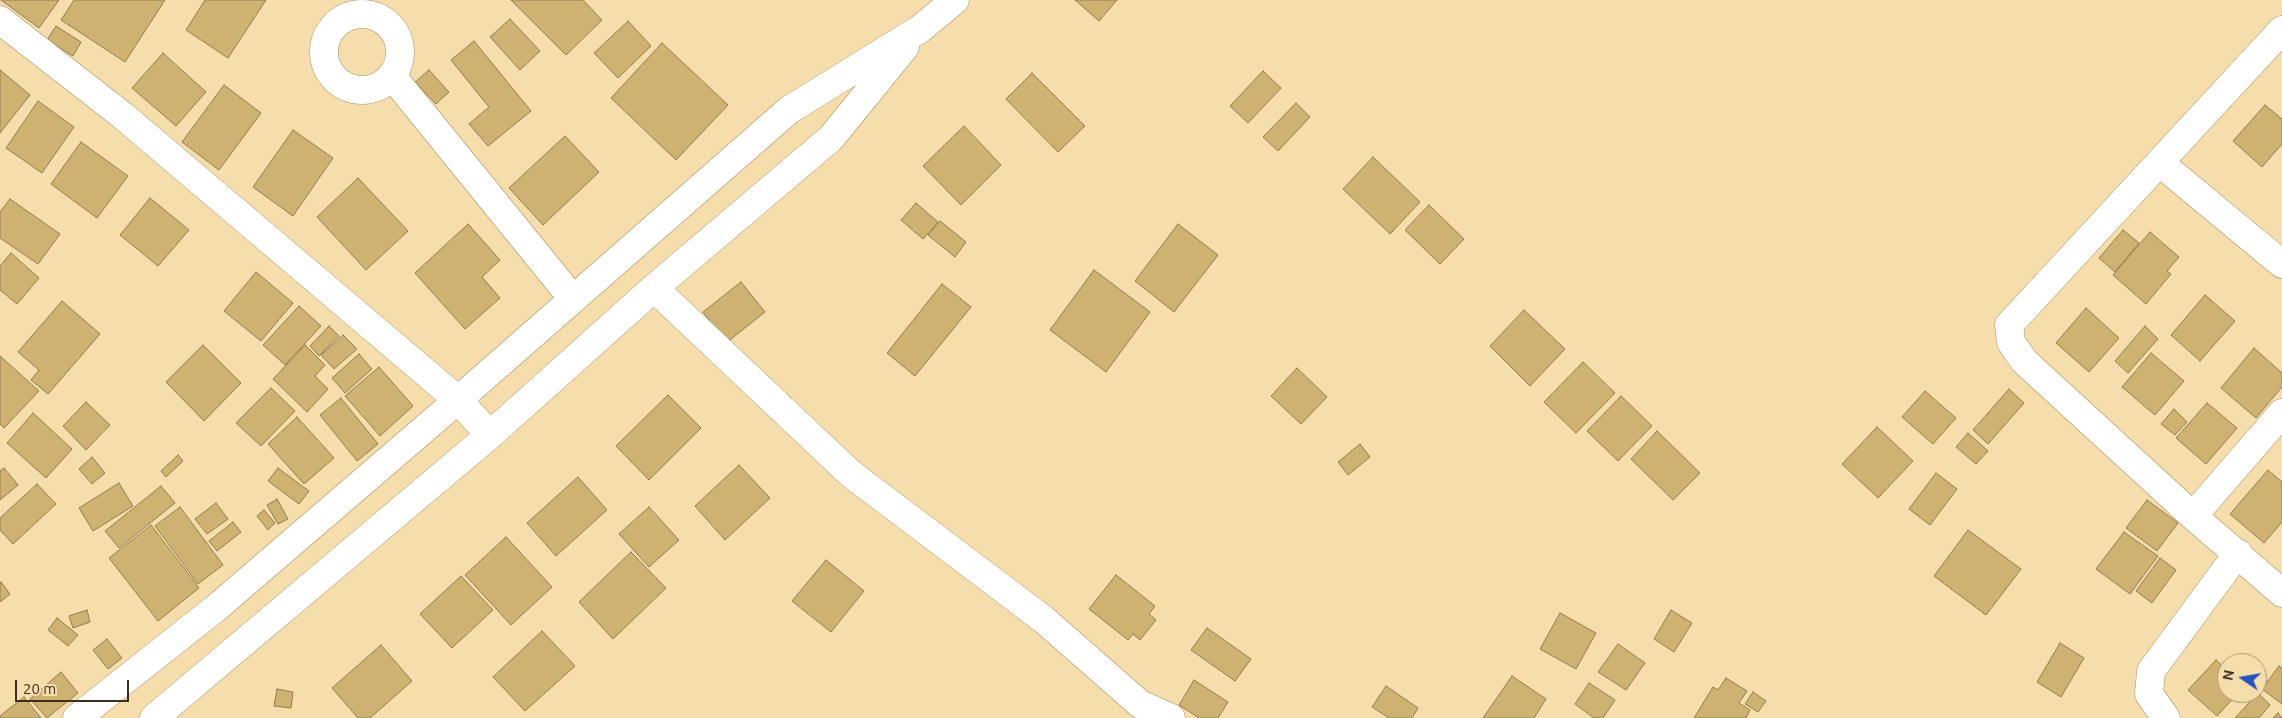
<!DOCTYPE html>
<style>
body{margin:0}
#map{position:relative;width:2282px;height:718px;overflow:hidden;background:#f6ddac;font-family:Ubuntu,sans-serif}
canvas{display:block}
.north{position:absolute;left:2217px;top:653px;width:50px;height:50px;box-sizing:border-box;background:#f6ddac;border:1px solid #ab9873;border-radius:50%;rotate:282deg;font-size:14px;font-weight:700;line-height:20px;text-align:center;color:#3a301d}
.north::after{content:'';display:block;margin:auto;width:18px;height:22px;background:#2752c1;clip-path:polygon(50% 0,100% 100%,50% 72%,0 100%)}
.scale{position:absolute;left:15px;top:680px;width:114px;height:22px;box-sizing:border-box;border:2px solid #3a301d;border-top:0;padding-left:6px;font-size:15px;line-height:18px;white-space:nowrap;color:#3a301d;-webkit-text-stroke:4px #f6ddac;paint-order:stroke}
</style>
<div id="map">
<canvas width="2282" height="718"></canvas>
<div class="north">N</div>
<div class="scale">20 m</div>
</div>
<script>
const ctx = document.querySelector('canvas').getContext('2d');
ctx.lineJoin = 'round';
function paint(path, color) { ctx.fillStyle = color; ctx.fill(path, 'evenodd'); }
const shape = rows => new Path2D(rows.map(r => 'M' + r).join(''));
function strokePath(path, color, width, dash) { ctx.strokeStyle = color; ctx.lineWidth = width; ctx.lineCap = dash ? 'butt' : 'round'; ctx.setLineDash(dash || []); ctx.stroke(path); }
const building = shape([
 [1,0,59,0,39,28,1,0],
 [74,0,165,0,125,62,61,20,74,0],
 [205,0,266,0,228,58,186,30,205,0],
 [511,0,583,0,602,20,566,55,511,0],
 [1075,0,1117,0,1099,21,1075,0],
 [510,19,540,51,520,70,490,37,510,19],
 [628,21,651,46,618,78,594,53,628,21],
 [56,26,81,42,73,56,47,40,56,26],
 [474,41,531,111,488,146,469,124,489,107,451,60,474,41],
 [662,43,728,105,676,160,611,98,662,43],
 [163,53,206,92,176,126,132,88,163,53],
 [0,70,30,95,0,133,0,70],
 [429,70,449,92,436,104,415,82,429,70],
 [1263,71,1281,88,1248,123,1230,106,1263,71],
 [1032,73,1085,126,1058,152,1006,99,1032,73],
 [224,85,261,113,219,170,182,142,224,85],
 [38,101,74,127,42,173,6,148,38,101],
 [1296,103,1310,117,1278,151,1263,137,1296,103],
 [2265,105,2282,119,2282,144,2262,167,2233,141,2265,105],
 [964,126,1001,165,961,205,923,166,964,126],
 [293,130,333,158,293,216,253,187,293,130],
 [565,136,599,172,543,225,509,188,565,136],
 [81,142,128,176,97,218,51,184,81,142],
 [1373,157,1420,202,1390,234,1343,189,1373,157],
 [358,178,408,231,366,270,317,217,358,178],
 [150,198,189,230,158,266,120,235,150,198],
 [10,199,60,234,38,264,0,238,0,212,10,199],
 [916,203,938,222,923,239,901,220,916,203],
 [1429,205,1464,239,1440,264,1405,230,1429,205],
 [940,221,966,242,955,257,928,235,940,221],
 [468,224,500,260,482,277,500,298,465,329,415,273,468,224],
 [1178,224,1218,255,1174,312,1135,281,1178,224],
 [2123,230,2139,243,2115,272,2099,258,2123,230],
 [2150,232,2179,257,2167,271,2171,274,2146,304,2113,275,2150,232],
 [11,253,39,278,17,304,0,290,0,266,11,253],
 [1094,270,1150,312,1106,372,1050,330,1094,270],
 [256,272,293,303,261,341,224,311,256,272],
 [741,282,765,312,726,343,703,312,741,282],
 [942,284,971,307,915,376,887,353,942,284],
 [2205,295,2235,321,2200,361,2171,335,2205,295],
 [62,301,100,334,48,394,31,380,39,370,18,352,62,301],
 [299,306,321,326,285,365,263,345,299,306],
 [2086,308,2119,338,2089,372,2056,343,2086,308],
 [1524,310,1565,349,1530,386,1490,346,1524,310],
 [329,326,339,336,319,356,310,346,329,326],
 [2145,326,2158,339,2128,373,2115,361,2145,326],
 [343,335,357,349,334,369,321,355,343,335],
 [203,345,241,383,204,421,166,382,203,345],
 [305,345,325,365,315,376,328,389,307,412,273,379,305,345],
 [2254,348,2282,373,2282,387,2256,418,2221,388,2254,348],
 [2151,353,2184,381,2155,415,2122,387,2151,353],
 [359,354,372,369,345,393,332,378,359,354],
 [0,356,39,391,4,428,0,424,0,356],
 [1583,362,1615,393,1576,433,1544,402,1583,362],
 [379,367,413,406,380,436,345,396,379,367],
 [1297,368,1327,397,1301,424,1271,396,1297,368],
 [271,388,295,411,261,446,236,423,271,388],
 [2009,389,2024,403,1988,444,1973,430,2009,389],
 [1925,391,1956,418,1933,444,1902,417,1925,391],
 [668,395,701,428,649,480,616,446,668,395],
 [1621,396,1652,426,1618,461,1587,431,1621,396],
 [341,398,378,444,357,461,320,415,341,398],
 [86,402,110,425,86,450,63,426,86,402],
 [2207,403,2237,428,2206,464,2176,438,2207,403],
 [2174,409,2187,422,2175,435,2161,424,2174,409],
 [33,413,72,449,46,478,7,443,33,413],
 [297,417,334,458,304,484,268,444,297,417],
 [1877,427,1913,461,1878,498,1842,464,1877,427],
 [1657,431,1700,473,1673,500,1631,459,1657,431],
 [1968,433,1988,451,1976,464,1956,447,1968,433],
 [1360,444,1370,457,1348,475,1338,462,1360,444],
 [178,455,183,461,166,477,161,471,178,455],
 [92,457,105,473,92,484,79,469,92,457],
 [739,465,770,498,725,540,695,506,739,465],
 [4,468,18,485,0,500,0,471,4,468],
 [278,468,309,491,299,504,268,481,278,468],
 [2268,470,2282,482,2282,522,2264,543,2230,514,2268,470],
 [1936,473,1957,489,1930,525,1909,509,1936,473],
 [578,477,607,510,556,556,527,523,578,477],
 [119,483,133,506,93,531,79,508,119,483],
 [37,484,56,504,13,544,0,530,0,518,37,484],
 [161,486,175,503,119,548,105,531,161,486],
 [277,499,288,519,278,524,267,505,277,499],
 [2147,500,2178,523,2157,551,2126,528,2147,500],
 [216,503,228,519,207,534,195,519,216,503],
 [180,507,223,565,198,584,155,526,180,507],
 [649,507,679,540,649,567,619,534,649,507],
 [264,510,275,523,268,530,257,516,264,510],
 [233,522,241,532,217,551,209,541,233,522],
 [151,525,199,588,158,621,109,558,151,525],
 [1968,530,2021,569,1986,615,1934,576,1968,530],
 [2124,532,2158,556,2130,594,2096,569,2124,532],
 [506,537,552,587,511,625,465,575,506,537],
 [631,552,666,588,613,639,579,602,631,552],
 [2160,558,2176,570,2152,603,2136,591,2160,558],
 [826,560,864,591,831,632,792,601,826,560],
 [1116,575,1155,606,1149,614,1156,620,1140,640,1133,634,1128,640,1089,609,1116,575],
 [461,576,493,610,452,648,420,614,461,576],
 [1,582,10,594,0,602,0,583,1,582],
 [87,610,90,622,73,628,69,616,87,610],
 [1671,610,1692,623,1674,652,1654,639,1671,610],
 [1560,613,1596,633,1576,669,1540,649,1560,613],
 [57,618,78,635,68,646,48,630,57,618],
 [1207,628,1251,659,1235,681,1191,650,1207,628],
 [542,631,575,666,525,711,493,677,542,631],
 [107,639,122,658,108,669,93,650,107,639],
 [2060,643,2084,658,2061,697,2037,682,2060,643],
 [1618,644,1645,663,1626,690,1598,672,1618,644],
 [381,645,412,681,370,718,358,718,332,688,381,645],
 [2216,660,2227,670,2227,693,2238,693,2217,716,2188,690,2216,660],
 [2279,666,2282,668,2282,704,2262,689,2279,666],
 [61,672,78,693,47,718,30,699,61,672],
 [1512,676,1546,699,1534,718,1483,718,1512,676],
 [1726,678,1747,691,1739,703,1750,710,1746,718,1694,718,1713,687,1718,690,1726,678],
 [1194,680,1228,702,1218,718,1199,718,1179,705,1194,680],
 [1589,683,1615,700,1603,718,1594,718,1575,704,1589,683],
 [1386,686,1418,708,1412,718,1389,718,1372,707,1386,686],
 [277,689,293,692,291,708,274,706,277,689],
 [1753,692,1766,701,1758,712,1745,704,1753,692],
 [2258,693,2270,705,2259,718,2235,718,2258,693],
 [24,697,41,718,0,718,0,716,24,697],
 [2278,713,2282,718,2273,718,2278,713]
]);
paint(building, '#cfb172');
strokePath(building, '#937d4e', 1);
const street = shape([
 '324 52a38 38 0 1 1 76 0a38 38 0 1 1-76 0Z',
 [0,20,122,115,458,400,490,435],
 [2282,30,2009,325,2011,342,2024,361,2193,516,2282,593],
 [392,76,573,299],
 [2160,163,2282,264],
 [654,288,851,474,1043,619,1140,704,1171,718],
 [2193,516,2282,413],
 [77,718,216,608,458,400,789,110,920,29,955,0],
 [154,718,490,435,654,288,831,138,905,47],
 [2166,718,2149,694,2151,671,2238,553]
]);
strokePath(street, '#a79061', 29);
strokePath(street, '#fff', 28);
</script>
